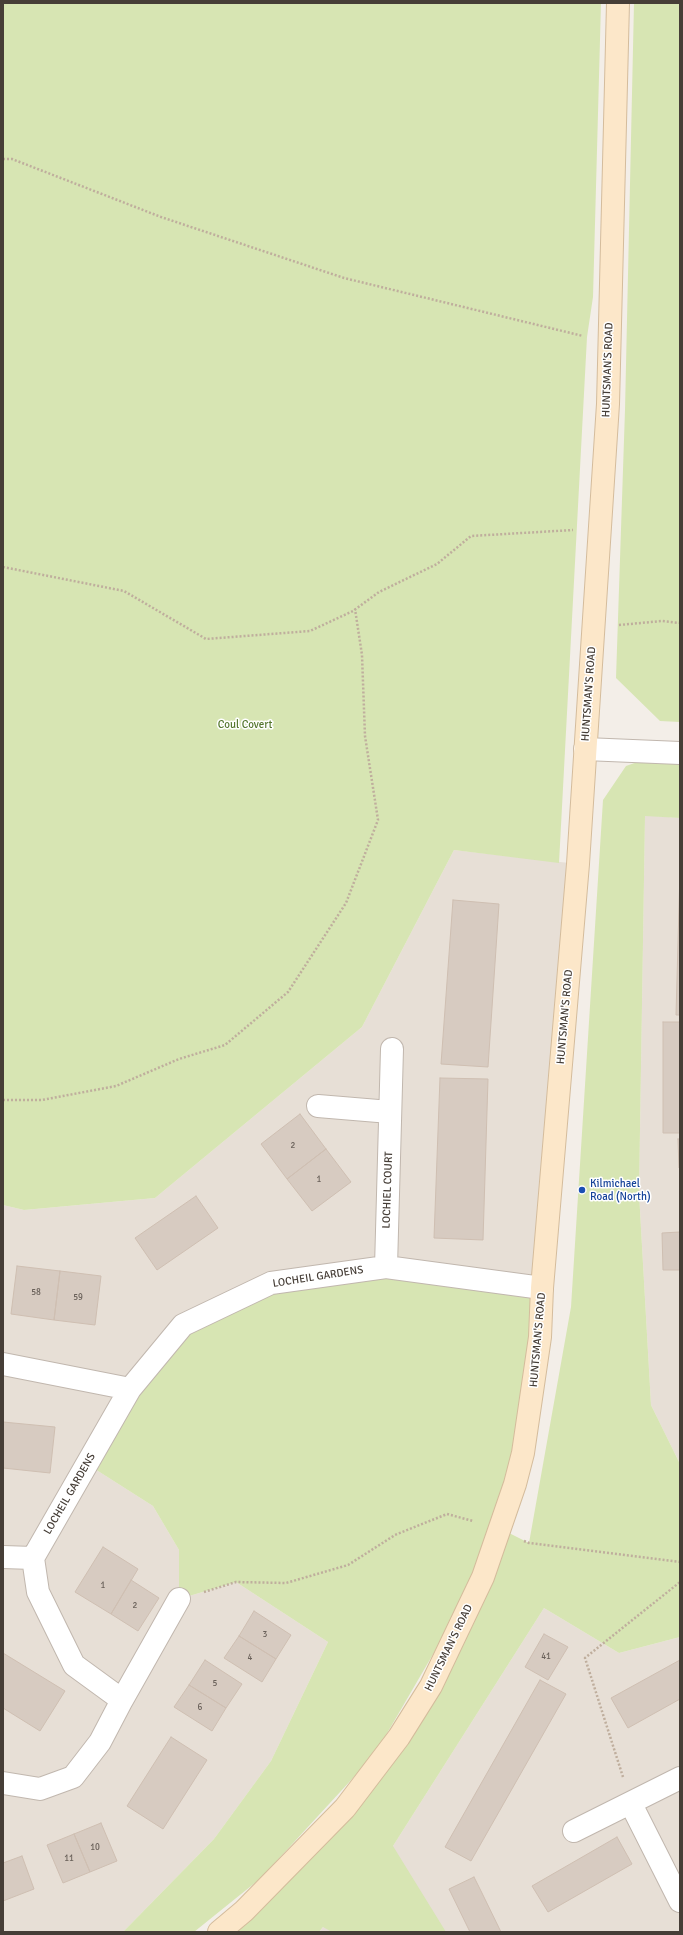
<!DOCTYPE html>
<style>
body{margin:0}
#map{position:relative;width:683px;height:1935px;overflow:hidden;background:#f3eee8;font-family:Signika,sans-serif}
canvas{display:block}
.frame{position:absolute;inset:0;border:4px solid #463e37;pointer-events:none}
</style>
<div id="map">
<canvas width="683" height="1935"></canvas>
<div class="frame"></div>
</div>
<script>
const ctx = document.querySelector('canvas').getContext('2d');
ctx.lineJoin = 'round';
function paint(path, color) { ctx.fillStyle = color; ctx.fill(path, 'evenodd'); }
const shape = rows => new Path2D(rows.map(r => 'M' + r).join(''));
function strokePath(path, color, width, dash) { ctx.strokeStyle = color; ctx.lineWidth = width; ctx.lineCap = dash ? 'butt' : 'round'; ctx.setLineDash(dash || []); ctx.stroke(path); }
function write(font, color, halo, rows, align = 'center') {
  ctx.font = font + ' Signika,sans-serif'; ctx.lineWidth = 3; ctx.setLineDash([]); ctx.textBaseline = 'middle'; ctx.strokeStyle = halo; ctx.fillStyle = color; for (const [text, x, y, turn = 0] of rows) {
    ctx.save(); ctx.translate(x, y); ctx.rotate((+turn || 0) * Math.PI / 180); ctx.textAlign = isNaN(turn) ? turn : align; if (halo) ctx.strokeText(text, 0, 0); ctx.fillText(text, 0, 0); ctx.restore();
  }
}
paint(shape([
 [645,815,680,818,680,1464,651,1405,639,1193],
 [454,850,578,864,542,1288,87,1464,153,1506,179,1550,179,1599,236,1582,328,1642,271,1761,214,1839,123,1932,3,1932,3,1205,24,1210,155,1198,362,1027],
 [544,1608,619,1653,680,1637,680,1932,319,1932,393,1846]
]), '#e7dfd6');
paint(shape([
 [3,3,601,3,593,297,587,337,559,863,454,850,362,1027,155,1198,24,1210,3,1205],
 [634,3,680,3,680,722,660,721,616,678,625,410],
 [663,753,680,753,680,818,645,816,639,1193,651,1405,680,1464,680,1637,619,1653,544,1608,393,1846,446,1932,332,1932,323,1927,319,1932,219,1932,280,1874,431,1686,443,1637,375,1754,261,1878,194,1932,123,1932,214,1839,271,1761,328,1642,236,1582,179,1599,179,1550,153,1506,87,1464,183,1325,271,1283,386,1267,542,1288,499,1528,529,1543,571,1307,603,800,626,766]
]), '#d7e5b3');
const building = shape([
 [680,871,680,1015,676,1015,680,871],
 [453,900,499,904,488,1067,441,1064,453,900],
 [663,1022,680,1022,680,1133,663,1133,663,1022],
 [440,1078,488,1079,483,1240,434,1238,440,1078],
 [300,1114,326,1149,287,1179,261,1144,300,1114],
 [678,1139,680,1139,680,1168,679,1168,678,1139],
 [326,1149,351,1182,312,1211,287,1179,326,1149],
 [196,1196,218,1228,157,1270,135,1238,196,1196],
 [680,1232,680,1270,663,1270,662,1233,680,1232],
 [17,1266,60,1271,54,1320,11,1314,17,1266],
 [60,1271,101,1276,95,1325,54,1320,60,1271],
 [3,1422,55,1427,50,1473,3,1468,3,1422],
 [103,1547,138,1569,111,1614,75,1592,103,1547],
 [131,1580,159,1598,138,1631,111,1614,131,1580],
 [254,1611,291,1635,276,1659,239,1636,254,1611],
 [544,1634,568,1647,548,1680,525,1667,544,1634],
 [239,1636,276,1659,262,1682,224,1658,239,1636],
 [3,1653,65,1691,40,1731,3,1708,3,1653],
 [205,1660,242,1684,226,1708,189,1685,205,1660],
 [680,1660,680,1699,628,1728,611,1698,680,1660],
 [540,1680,566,1694,471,1861,445,1847,540,1680],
 [189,1685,226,1708,212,1731,174,1707,189,1685],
 [171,1737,207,1760,163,1829,127,1806,171,1737],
 [101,1823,117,1861,90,1872,74,1834,101,1823],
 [74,1834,90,1872,63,1883,47,1845,74,1834],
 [617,1837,632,1864,548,1912,532,1886,617,1837],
 [22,1856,34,1889,3,1901,3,1863,22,1856],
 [474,1877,481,1891,501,1932,470,1932,449,1889,474,1877]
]);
paint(building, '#d7cbc1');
strokePath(building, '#cfbfb2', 1);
const street = shape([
 [585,749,680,753],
 [318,1106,390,1112],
 [386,1267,392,1049],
 [3,1364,130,1389],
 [3,1557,33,1558],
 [122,1700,179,1599],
 [3,1783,40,1789,73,1777,100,1742,122,1700,74,1665,38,1592,33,1558,130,1389,183,1325,271,1283,386,1267,542,1288],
 [631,1804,680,1901],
 [574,1831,680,1778]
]);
const secondary = shape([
 [219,1932,244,1911,345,1808,399,1737,431,1686,483,1577,515,1484,523,1453,540,1337,542,1288,578,864,608,404,618,3]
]);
strokePath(street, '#c1b7ae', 24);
strokePath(secondary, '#d4bc9c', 24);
strokePath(shape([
 [3,159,12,159,161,217,344,278,583,336],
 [3,567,124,591,206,639,310,631,353,611,379,592,437,564,471,536,573,530],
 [619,625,662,621,680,623],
 [3,1100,42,1100,116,1086,179,1059,225,1045,288,992,346,903,378,820,365,736,362,655,355,609],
 [524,1541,529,1543,680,1562],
 [204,1592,236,1582,286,1583,348,1565,395,1535,447,1514,473,1521],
 [623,1777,585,1658,680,1582]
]), '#bfae9d', 2.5, [2, 2]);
strokePath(street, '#fff', 22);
strokePath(secondary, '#fce7c9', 22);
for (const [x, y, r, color] of [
 [582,1190,4,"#1a4fb4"]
]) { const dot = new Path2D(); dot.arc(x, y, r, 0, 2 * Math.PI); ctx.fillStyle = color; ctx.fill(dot); strokePath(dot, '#fff', 1.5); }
write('9px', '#6a615a', null, [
 ["2",293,1146],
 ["1",319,1180],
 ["58",36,1293],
 ["59",78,1298],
 ["1",103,1586],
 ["2",135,1606],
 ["3",265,1635],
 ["41",546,1657],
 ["4",250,1658],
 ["5",215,1684],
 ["6",200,1708],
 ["10",95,1848],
 ["11",69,1859]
]);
write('11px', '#463e37', '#fff', [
 ["HUNTSMAN'S ROAD",608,370,-88],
 ["HUNTSMAN'S ROAD",589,694,-86],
 ["HUNTSMAN'S ROAD",565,1017,-85],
 ["LOCHIEL COURT",388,1190,-88],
 ["LOCHEIL GARDENS",318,1277,-9],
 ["HUNTSMAN'S ROAD",538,1340,-85],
 ["LOCHEIL GARDENS",70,1494,-60],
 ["HUNTSMAN'S ROAD",449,1648,-64]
]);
write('11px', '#54762d', '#fff', [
 ["Coul Covert",245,725]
]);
write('11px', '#164399', '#fff', [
 ["Kilmichael",590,1184],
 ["Road (North)",590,1197]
], 'left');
</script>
